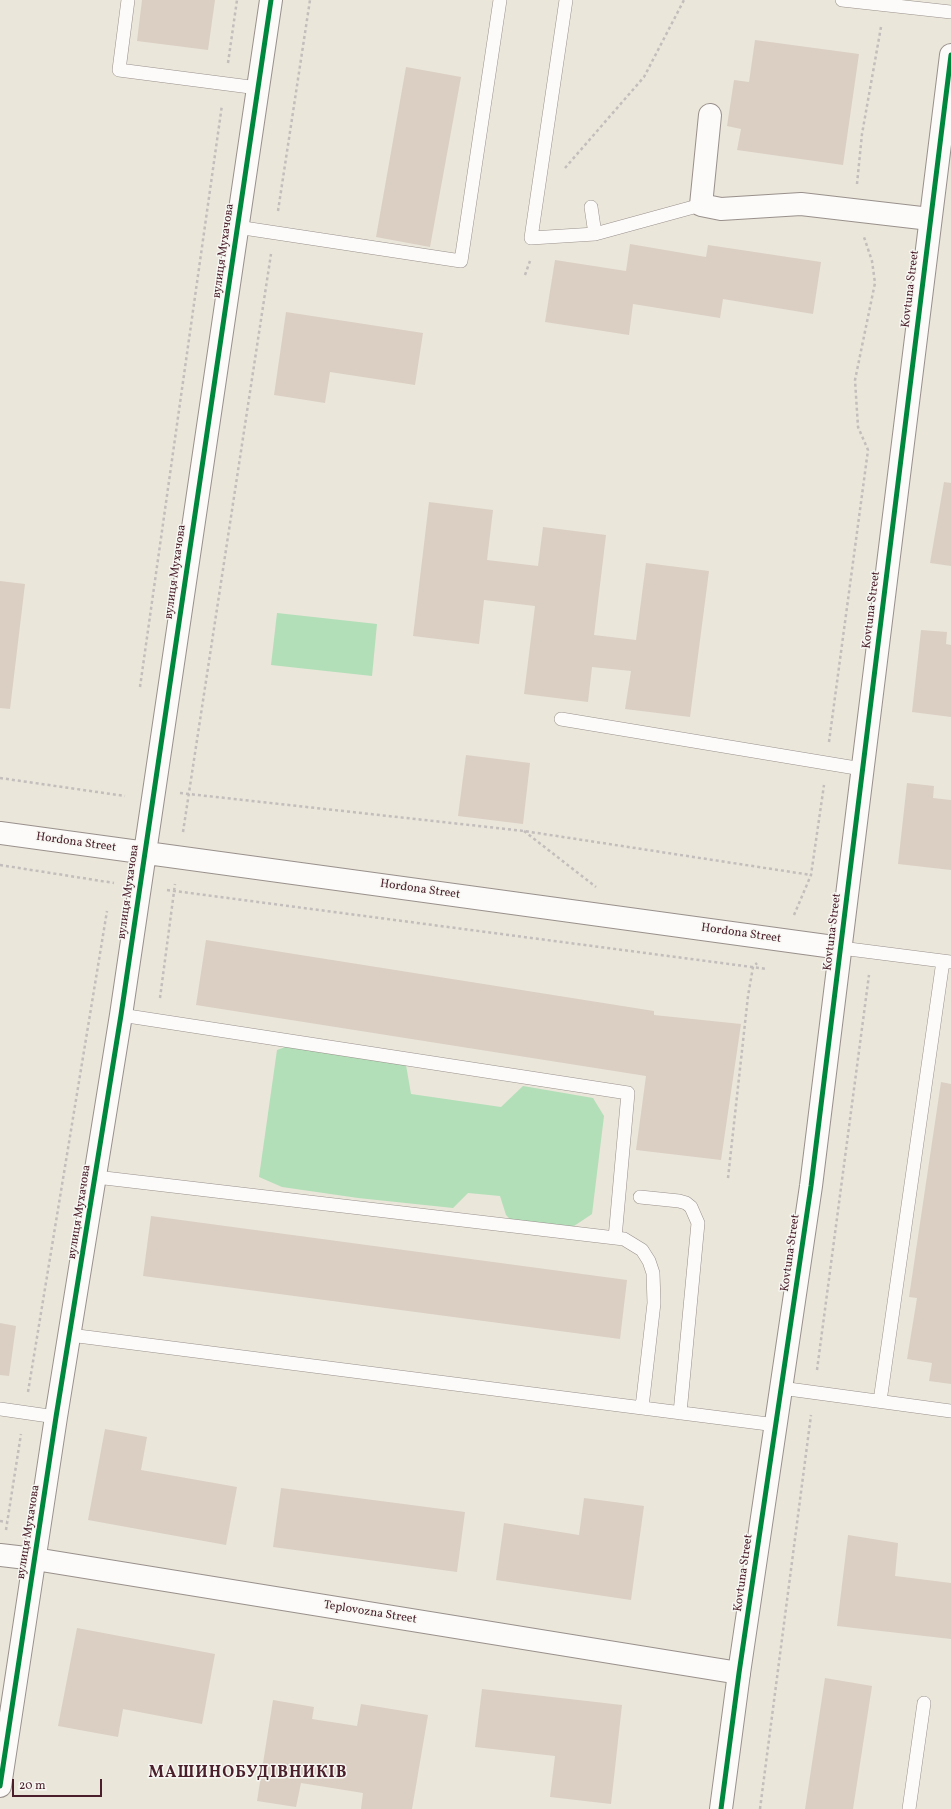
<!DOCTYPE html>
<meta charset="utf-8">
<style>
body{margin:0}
#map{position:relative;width:951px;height:1809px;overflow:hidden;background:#eae6da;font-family:Vollkorn,serif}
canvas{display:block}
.scale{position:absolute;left:12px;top:1779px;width:90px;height:18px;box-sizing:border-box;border:2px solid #4a1f2b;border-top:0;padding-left:5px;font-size:12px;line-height:14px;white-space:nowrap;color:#4a1f2b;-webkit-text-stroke:3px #f6f6f2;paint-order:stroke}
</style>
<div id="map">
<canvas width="951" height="1809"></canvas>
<div class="scale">20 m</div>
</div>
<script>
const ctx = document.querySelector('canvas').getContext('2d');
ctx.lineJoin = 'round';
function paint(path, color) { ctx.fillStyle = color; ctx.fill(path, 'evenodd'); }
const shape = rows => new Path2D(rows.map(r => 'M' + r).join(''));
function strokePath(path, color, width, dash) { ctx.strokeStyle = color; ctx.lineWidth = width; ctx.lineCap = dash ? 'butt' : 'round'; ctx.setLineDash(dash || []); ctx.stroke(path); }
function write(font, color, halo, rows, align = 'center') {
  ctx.font = font + ' Vollkorn,serif'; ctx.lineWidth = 3; ctx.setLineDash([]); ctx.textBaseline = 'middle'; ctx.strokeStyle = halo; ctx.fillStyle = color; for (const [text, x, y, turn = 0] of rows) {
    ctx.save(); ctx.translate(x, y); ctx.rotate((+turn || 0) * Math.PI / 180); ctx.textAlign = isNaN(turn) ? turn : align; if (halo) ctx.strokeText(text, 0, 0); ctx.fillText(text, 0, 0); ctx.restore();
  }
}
paint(shape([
 [277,613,377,624,372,676,271,665],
 [288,1046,406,1065,411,1094,501,1107,523,1086,593,1098,604,1116,592,1214,571,1228,513,1222,506,1215,500,1196,468,1193,453,1208,358,1198,282,1187,259,1177,277,1050]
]), '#b2dfb8');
paint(shape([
 [142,0,215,0,208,50,137,41],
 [755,40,859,54,843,165,737,150,741,129,727,126,734,80,749,82],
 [406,67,461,77,430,247,376,237],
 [630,244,706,257,708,245,821,262,813,314,723,299,720,318,633,304,629,335,545,322,555,260,626,271],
 [286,312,423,333,415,385,330,372,325,403,274,395],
 [944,482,951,483,951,566,930,563],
 [429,502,493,510,487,560,538,566,543,527,606,535,594,635,636,640,646,563,709,571,690,717,625,709,631,671,592,667,588,702,524,694,535,606,484,600,479,644,413,636],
 [0,581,25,584,10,709,0,708],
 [921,630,947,632,946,644,951,645,951,717,912,712],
 [466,755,530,763,523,824,458,816],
 [907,783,934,786,933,798,951,800,951,870,898,864],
 [206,940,654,1011,654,1015,741,1024,721,1160,636,1150,646,1076,196,1005],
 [941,1082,951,1084,951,1384,929,1381,932,1363,907,1359,917,1298,909,1297],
 [151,1216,627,1280,620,1339,143,1276],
 [0,1323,16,1326,9,1376,0,1375],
 [105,1429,147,1437,141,1470,237,1487,226,1545,88,1520],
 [281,1488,465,1512,457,1572,273,1547],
 [584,1498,644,1506,631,1600,496,1580,504,1523,579,1535],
 [848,1535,898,1543,895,1576,951,1583,951,1639,837,1626],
 [77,1628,215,1654,202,1724,123,1709,118,1737,58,1726],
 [825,1678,872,1686,853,1809,805,1809],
 [482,1689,622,1705,611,1804,550,1797,555,1756,475,1747],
 [273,1700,314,1707,312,1719,357,1726,361,1704,428,1715,412,1809,361,1809,363,1793,301,1783,296,1807,257,1801]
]), '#dbcfc3');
const lane = shape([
 [128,0,119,70,258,88],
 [566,0,531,238,595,234,591,207],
 [842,0,951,12],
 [237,227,461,261,500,0],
 [595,234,701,205],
 [561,719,862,769],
 [841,948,951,962],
 [121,1015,628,1093,615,1238],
 [96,1177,624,1239,642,1250,649,1261,653,1273,654,1303,642,1407],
 [640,1197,679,1201,686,1203,691,1207,698,1223,680,1413],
 [70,1335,776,1425],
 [781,1388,951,1411],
 [880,1401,943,961],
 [0,1409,56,1417],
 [909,1809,924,1703]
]);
const street = shape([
 [710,115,701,205,721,209,801,204,930,219],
 [0,833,841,948],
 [0,1555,35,1559,739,1673],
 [0,1786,56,1417,121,1015,271,0]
]);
const secondary = shape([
 [721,1809,739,1673,811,1186,951,55]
]);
strokePath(lane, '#99908c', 14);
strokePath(street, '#99908c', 24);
strokePath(secondary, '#99908c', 24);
strokePath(shape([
 [228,63,237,0],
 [565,168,644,77,684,0],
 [857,184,862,134,881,27],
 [278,211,310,0],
 [525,275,530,261],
 [140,687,222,105],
 [829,742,868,450,858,427,855,380,875,283,872,261,864,237],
 [0,778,125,796],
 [180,793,524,831,811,875],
 [524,831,596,887],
 [183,832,271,254],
 [0,865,114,883],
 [167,890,767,969],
 [794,915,811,875,824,785],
 [160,998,175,884],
 [728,1178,748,996,753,967,757,963],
 [817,1370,869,975],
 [28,1392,107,911],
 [0,1521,7,1522],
 [6,1530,21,1434],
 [760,1809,811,1415]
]), '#c3bdbc', 2.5, [3, 3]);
strokePath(lane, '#fcfbf9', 13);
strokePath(street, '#fcfbf9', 22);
strokePath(secondary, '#fcfbf9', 22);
strokePath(shape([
 [0,1786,56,1417,121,1015,271,0],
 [721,1809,739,1673,811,1186,951,55]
]), '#00873e', 5);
write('12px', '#4a1f2b', '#f6f6f2', [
 ["вулиця Мухачова",224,251,-82],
 ["Kovtuna Street",911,289,-83],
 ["вулиця Мухачова",176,572,-82],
 ["Kovtuna Street",872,610,-83],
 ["Hordona Street",76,843,8],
 ["Hordona Street",420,890,8],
 ["вулиця Мухачова",129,892,-82],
 ["Kovtuna Street",833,932,-83],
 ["Hordona Street",741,934,8],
 ["вулиця Мухачова",80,1212,-81],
 ["Kovtuna Street",791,1253,-82],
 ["вулиця Мухачова",29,1532,-81],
 ["Kovtuna Street",744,1573,-82],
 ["Teplovozna Street",370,1613,9]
]);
ctx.letterSpacing = '1px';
write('bold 16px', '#4a1f2b', '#f6f6f2', [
 ["МАШИНОБУДІВНИКІВ",248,1774]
]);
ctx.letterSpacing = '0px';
</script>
